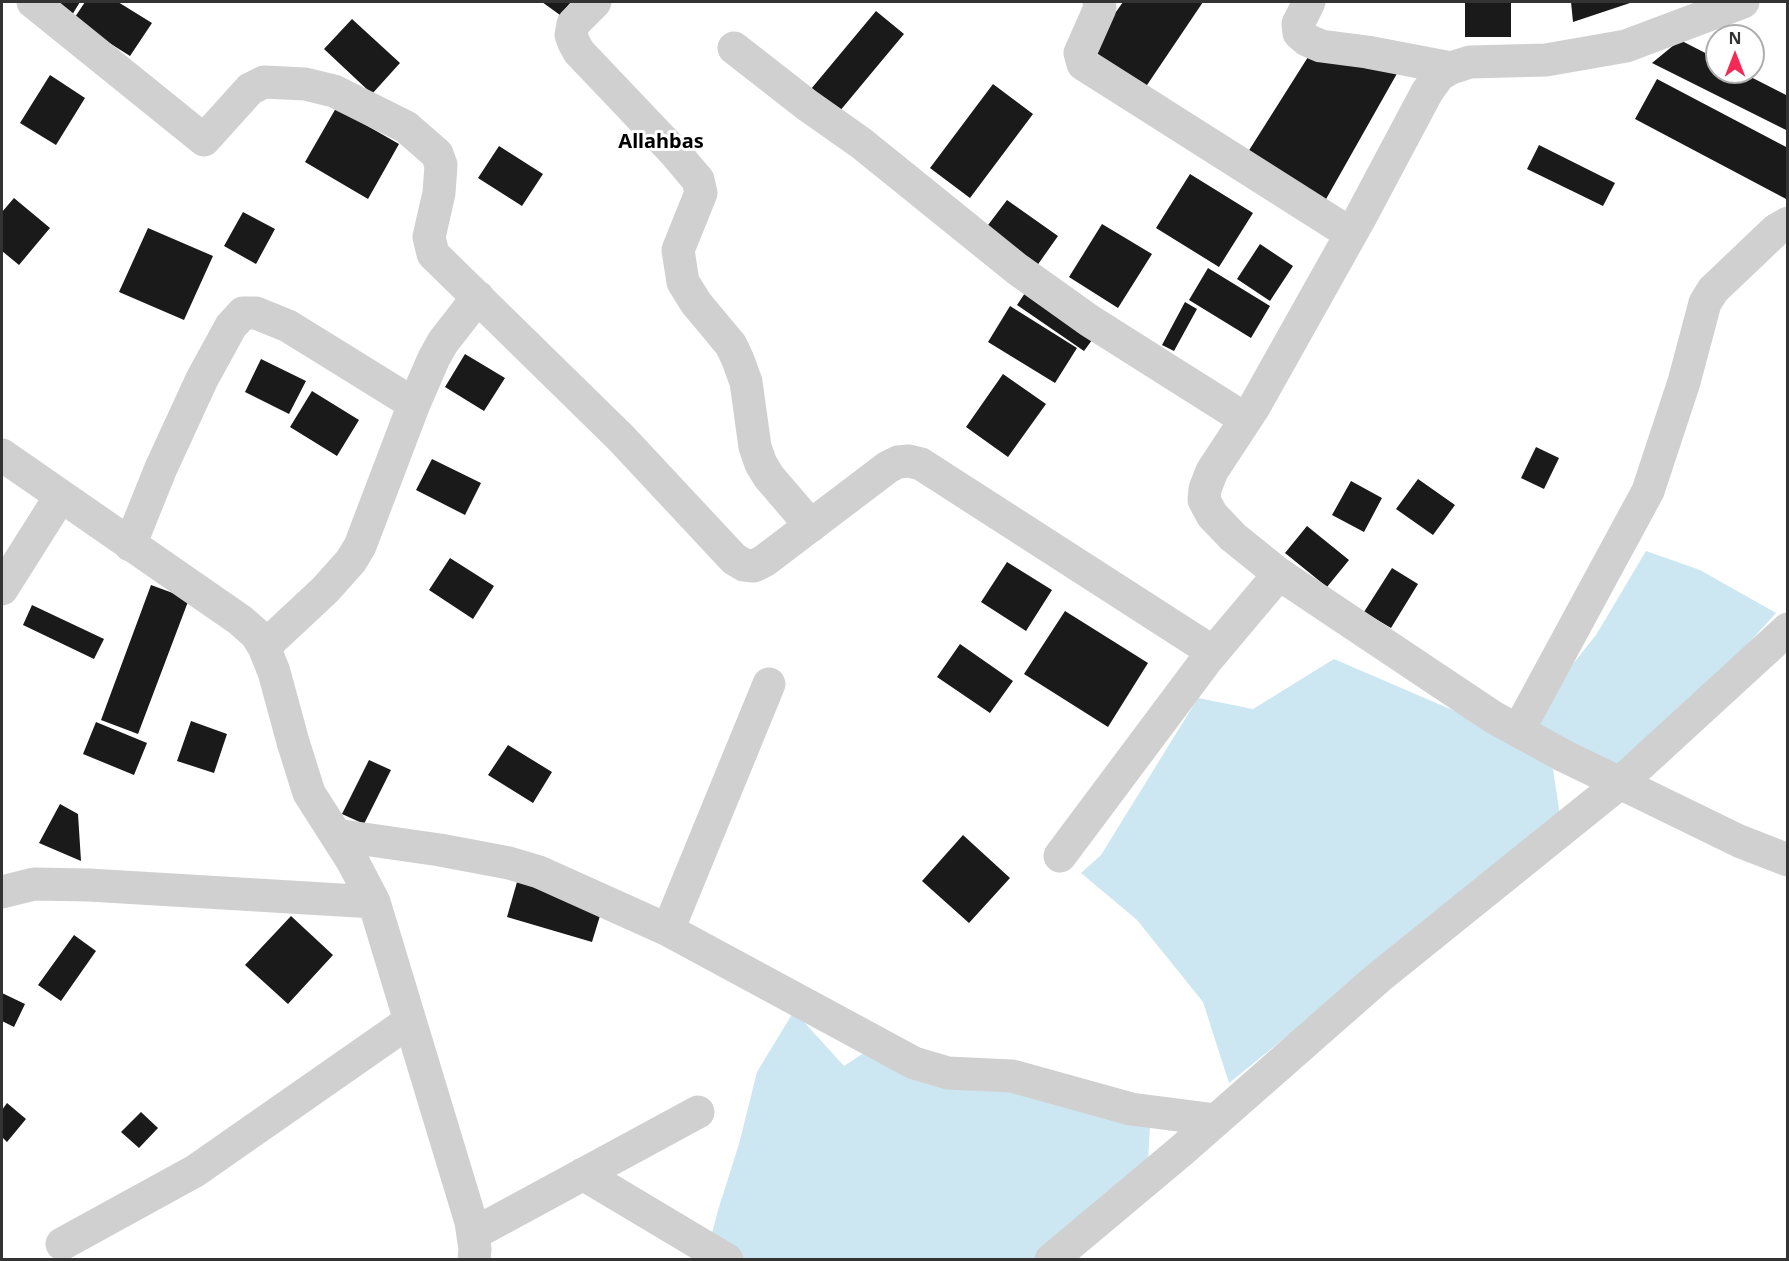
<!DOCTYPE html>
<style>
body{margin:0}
#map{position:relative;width:1789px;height:1261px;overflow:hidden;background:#fff;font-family:"Noto Sans",sans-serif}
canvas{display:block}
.frame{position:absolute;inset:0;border:3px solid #333;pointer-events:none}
.north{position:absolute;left:1705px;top:24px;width:60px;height:60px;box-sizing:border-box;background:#fff;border:2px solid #adadad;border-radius:50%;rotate:0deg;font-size:16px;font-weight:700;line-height:24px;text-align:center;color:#333}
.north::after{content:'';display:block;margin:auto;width:21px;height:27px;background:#f52a54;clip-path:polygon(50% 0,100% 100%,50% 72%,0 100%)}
</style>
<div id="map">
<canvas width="1789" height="1261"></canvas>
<div class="frame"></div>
<div class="north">N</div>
</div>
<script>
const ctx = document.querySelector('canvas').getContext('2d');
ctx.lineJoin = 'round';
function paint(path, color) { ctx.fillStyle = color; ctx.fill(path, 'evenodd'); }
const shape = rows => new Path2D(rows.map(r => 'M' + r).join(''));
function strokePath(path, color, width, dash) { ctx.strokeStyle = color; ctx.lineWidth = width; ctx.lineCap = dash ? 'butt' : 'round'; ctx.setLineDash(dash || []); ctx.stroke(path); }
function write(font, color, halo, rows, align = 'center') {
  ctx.font = font + ' "Noto Sans",sans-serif'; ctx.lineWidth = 6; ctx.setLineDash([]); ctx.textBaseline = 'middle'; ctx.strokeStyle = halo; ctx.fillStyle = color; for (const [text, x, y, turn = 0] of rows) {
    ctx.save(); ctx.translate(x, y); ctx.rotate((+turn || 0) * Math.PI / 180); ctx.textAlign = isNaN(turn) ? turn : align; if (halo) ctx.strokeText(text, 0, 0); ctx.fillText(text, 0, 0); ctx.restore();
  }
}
paint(shape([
 [1646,551,1700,570,1776,613,1708,688,1614,768,1559,740,1536,722,1549,694,1596,635],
 [1334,659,1492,727,1553,769,1560,816,1229,1083,1203,1002,1137,920,1081,873,1101,855,1198,698,1253,709],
 [794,1011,844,1066,879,1043,1150,1126,1148,1162,1036,1259,705,1260,718,1210,739,1144,757,1072]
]), '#cce7f1');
paint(shape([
 [49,2,80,2,72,15],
 [85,2,118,2,152,23,130,56,73,20],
 [542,2,571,2,560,15],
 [1123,2,1203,2,1143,91,1087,53],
 [1465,2,1511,2,1511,37,1465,37],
 [1571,2,1633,2,1573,22],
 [876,11,904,34,839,112,811,89],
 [352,19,400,63,372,94,324,49],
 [1680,40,1717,59,1717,72,1741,72,1788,96,1788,131,1652,63],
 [1308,57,1399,70,1321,208,1241,163],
 [50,75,85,98,56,145,20,123],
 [1657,79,1788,148,1788,200,1635,119],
 [993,84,1033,114,970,198,930,168],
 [336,108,399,144,368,199,305,162],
 [1539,145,1615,183,1603,206,1527,169],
 [499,146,543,174,522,206,478,178],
 [1190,174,1253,213,1219,267,1156,228],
 [14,198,50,228,19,265,2,251,2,212],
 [1007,200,1058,236,1034,270,982,233],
 [243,212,275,229,256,264,224,246],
 [1102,224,1152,254,1118,308,1069,277],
 [148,228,213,256,184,320,119,292],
 [1260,244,1293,266,1270,301,1237,279],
 [1208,268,1270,306,1251,338,1189,300],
 [1027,290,1095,336,1084,351,1017,305],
 [1185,302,1197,309,1174,351,1162,345],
 [1010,306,1077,348,1055,383,988,342],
 [465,354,505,378,484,411,445,387],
 [261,359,306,381,289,414,245,392],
 [1003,374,1046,404,1008,457,966,427],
 [312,391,359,420,337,456,290,427],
 [1536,447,1559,458,1544,489,1521,478],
 [432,459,481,483,465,515,416,490],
 [1418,479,1455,505,1433,535,1396,509],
 [1351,481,1382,498,1364,532,1332,515],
 [1307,526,1349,560,1327,587,1285,553],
 [450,558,494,586,473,619,429,590],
 [1007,562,1052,590,1026,631,981,602],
 [1392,568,1418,584,1391,628,1364,612],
 [151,585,189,599,138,734,101,720],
 [32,605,104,639,94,659,23,625],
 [1065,611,1148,663,1108,727,1024,674],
 [960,644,1013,681,990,713,937,677],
 [191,721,227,734,214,773,177,761],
 [96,722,147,743,134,775,83,754],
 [508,745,552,772,533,803,488,775],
 [369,760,391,770,364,824,342,814],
 [60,804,78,814,81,861,39,843],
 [963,835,1010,878,969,923,922,881],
 [517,882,603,906,592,942,507,917],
 [291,916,333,955,288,1004,245,965],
 [74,935,96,951,61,1001,38,985],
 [2,993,25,1004,14,1027,2,1021],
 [7,1103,26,1119,7,1142,2,1137,2,1110],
 [141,1112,158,1128,139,1148,121,1132]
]), '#1a1a1a');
strokePath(shape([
 [33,2,204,140,250,89,264,82,305,84,334,91,406,127,437,154,441,165,439,193,429,237,433,254,621,438,734,559,744,565,754,566,764,561,888,467,898,462,909,461,921,464,1213,652],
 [595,2,573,24,571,35,574,43,579,52,676,154,698,180,701,193,678,250,683,282,696,303,731,345,738,360,746,382,755,447,761,464,769,477,811,526],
 [1099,2,1100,8,1080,53,1083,64,1351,234],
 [1309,2,1298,24,1299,33,1307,40,1321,46,1367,52,1451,68],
 [1743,2,1626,46,1546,60,1470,62,1451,68,1439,75,1427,92,1360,218,1254,407,1212,471,1205,489,1204,500,1212,515,1233,537,1279,574,1493,717,1564,756,1620,783,1739,841,1788,860],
 [734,48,807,105,861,143,1017,269,1090,321,1245,419],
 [2,455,240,620,256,634,264,647,274,672,293,742,309,793,353,862,374,902,471,1222,475,1249,474,1260],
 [130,545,161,468,202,379,231,326,243,313,256,313,288,326,414,404],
 [2,589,60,497],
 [264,647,325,590,351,561,360,546,414,404,434,358,443,342,478,297],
 [1518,731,1648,491,1684,382,1705,303,1713,290,1776,230,1788,223],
 [336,835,440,850,509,863,539,872,668,930,914,1063,948,1073,1012,1076,1131,1109,1216,1120],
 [1060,856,1205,662,1279,574],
 [2,892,34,884,89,885,374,902],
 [668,930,769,684],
 [583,1174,727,1260],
 [473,1234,698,1112],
 [62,1244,195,1171,410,1021]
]), '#d0d0d0', 33);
strokePath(shape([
 [1051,1260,1181,1151,1378,978,1620,783,1788,629]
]), '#d0d0d0', 33);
write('bold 20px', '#000', '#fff', [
 ["Allahbas",661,142]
]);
</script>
